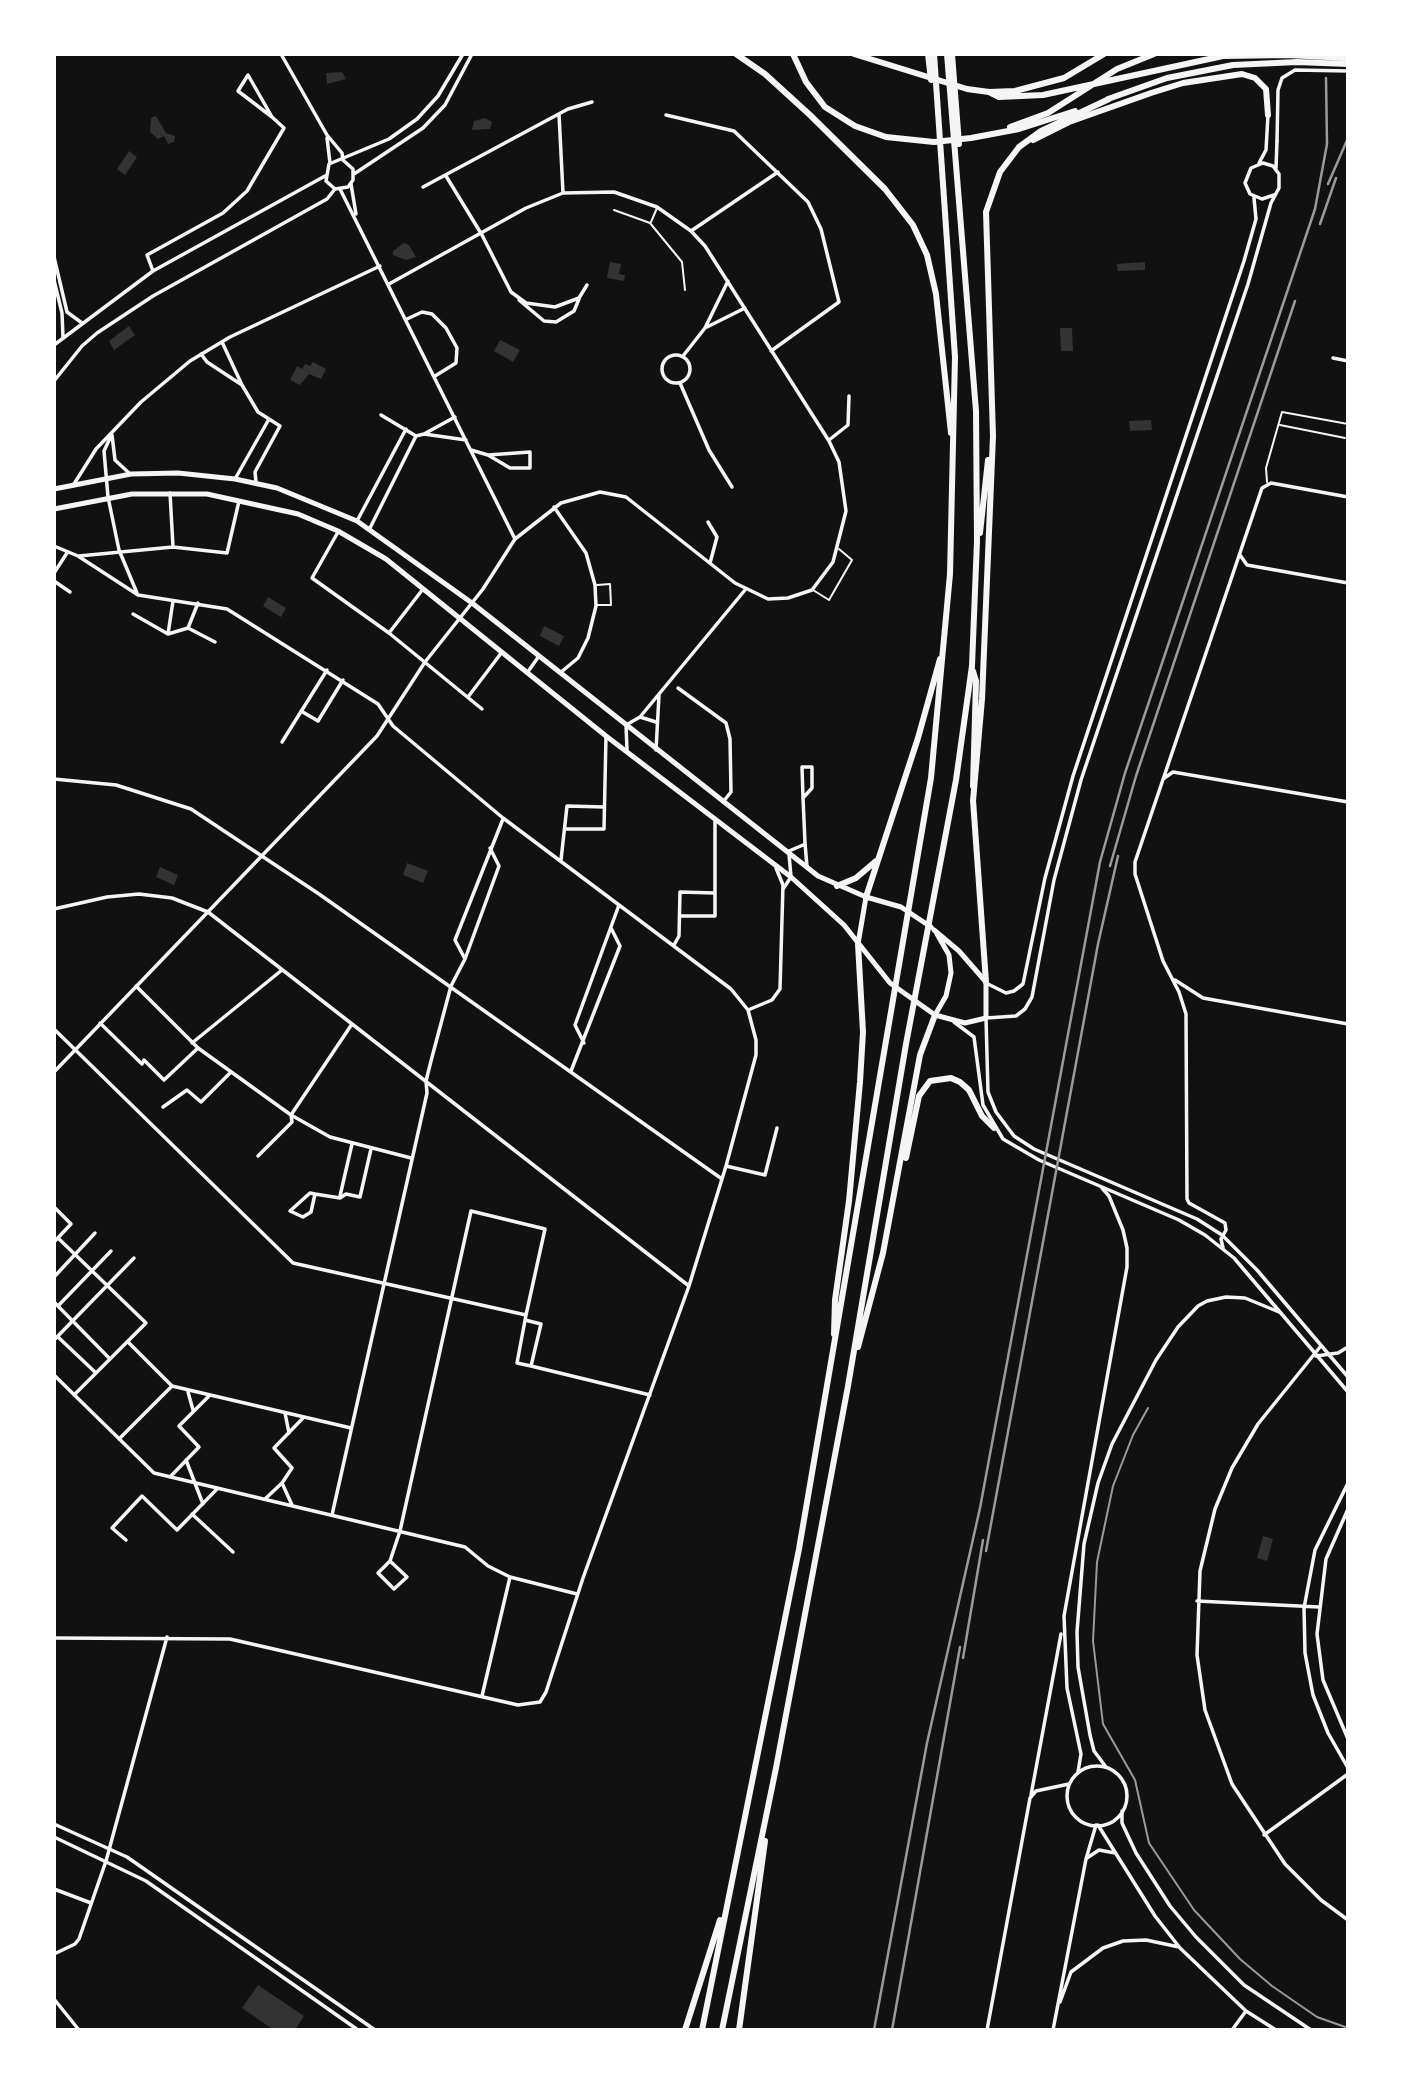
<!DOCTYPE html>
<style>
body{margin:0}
#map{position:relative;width:1402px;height:2084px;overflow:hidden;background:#111;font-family:"Roboto Serif",serif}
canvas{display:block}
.frame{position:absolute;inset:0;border:56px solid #fff;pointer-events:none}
</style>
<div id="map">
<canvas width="1402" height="2084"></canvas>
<div class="frame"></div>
</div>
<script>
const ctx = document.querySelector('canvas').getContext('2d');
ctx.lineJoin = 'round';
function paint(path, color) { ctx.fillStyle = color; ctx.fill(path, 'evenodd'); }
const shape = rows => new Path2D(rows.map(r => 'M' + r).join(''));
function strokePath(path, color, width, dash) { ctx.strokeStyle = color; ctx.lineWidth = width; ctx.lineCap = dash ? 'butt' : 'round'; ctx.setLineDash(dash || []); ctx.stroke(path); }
paint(shape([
 [342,72,346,79,327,84,326,73],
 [156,116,166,133,175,136,174,142,168,144,164,136,158,139,150,132,151,118],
 [485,118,492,122,490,129,472,130,474,121],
 [129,151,137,157,125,175,117,169],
 [404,243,409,245,416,257,406,260,393,255,393,251],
 [610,262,621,264,619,274,625,275,624,281,607,278],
 [1145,262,1145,270,1118,271,1117,264],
 [129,326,135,335,114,350,109,341],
 [1060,328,1072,328,1073,351,1061,351],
 [500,340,520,350,513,362,494,351],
 [313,362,326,369,321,379,309,374,300,385,290,380,297,366,302,369,305,364,310,366],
 [1151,420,1152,430,1130,431,1129,421],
 [268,597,286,608,281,617,263,606],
 [544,626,564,636,559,646,540,636],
 [407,863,428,871,423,883,403,875],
 [160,867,178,875,174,885,156,877],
 [1263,1536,1273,1539,1267,1561,1257,1558],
 [258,1985,304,2016,295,2030,274,2030,242,2008]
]), '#333');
strokePath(shape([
 [614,210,650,223,682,262,685,290],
 [651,222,657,208],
 [1280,425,1345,438],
 [1267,482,1266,468,1282,412,1348,424],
 [597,585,610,584,611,605,597,605],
 [813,590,829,600,852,560,839,549]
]), '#f5f5f5', 2);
strokePath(shape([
 [281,54,327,135,342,153,343,160],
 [559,114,563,193],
 [666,115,734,131,808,202,821,229,839,302,771,351],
 [327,138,330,163],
 [1259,163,1266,150,1268,115],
 [1276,168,1277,141],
 [446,176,482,235,511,292,526,303,555,307,579,298,587,285],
 [351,184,356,214],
 [423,187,568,109,592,102],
 [340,189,515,539],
 [691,231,778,172],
 [54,257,67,312,82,323],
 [153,271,147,255,223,213,247,191,284,128,272,117,248,75,238,91,272,117],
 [54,280,62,313,63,337],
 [519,300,544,321,556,322,574,311,579,299],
 [407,319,422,312,432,314,446,328,457,348,456,363,435,376],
 [707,327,745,308],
 [201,354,207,362,242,385,222,342],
 '662 369a14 14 0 1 1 28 0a14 14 0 1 1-28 0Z',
 [683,356,705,328,728,281],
 [1333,358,1348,361],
 [680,383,709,450,732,487],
 [242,385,258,412,269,419],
 [381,415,416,436],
 [424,434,455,417],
 [112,435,115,460,129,473],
 [111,436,104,451,108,497,119,550,137,593],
 [416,436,424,434,466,440],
 [829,440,848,425,849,396],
 [471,450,488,455,530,452,530,468,510,468,488,455],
 [235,479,269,419,280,426,255,472,256,482],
 [74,484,96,449,141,402,190,361,230,337,380,266],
 [170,493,173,547],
 [554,507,586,553,595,585,596,606,588,638,578,658,560,673],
 [357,521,406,429],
 [708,522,717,537,710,563],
 [370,528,416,436],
 [338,532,312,578,389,633,482,709],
 [54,546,78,556,138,595,227,609,378,704,393,726,503,818,731,989,748,1010,756,1040,756,1055,726,1166,689,1286,583,1578,546,1692,540,1702,518,1705,230,1639,54,1638],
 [1240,555,1247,565,1348,583],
 [79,556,173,547,227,553,239,501],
 [54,573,67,553],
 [54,581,70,592],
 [133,614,168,634,188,628,198,603],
 [188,628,215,642],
 [389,633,423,589],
 [168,634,173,601],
 [527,673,539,656],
 [678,688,726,723,730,739,731,792,723,802],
 [468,697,502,652],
 [301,711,318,721,343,680],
 [640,717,656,722],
 [282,742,327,670],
 [627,750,626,725,640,717,745,590],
 [656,750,659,695],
 [54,779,116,785,191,809,319,894,722,1179],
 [1163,779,1173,772,1348,802],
 [803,798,812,788,812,767,802,767,803,798,805,843,807,867],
 [566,829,604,829,606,736],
 [789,851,803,845],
 [561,860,567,806,604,807],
 [783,889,791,877,789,854],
 [54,909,107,897,139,894,172,898,208,912,689,1286],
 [680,916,715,916,715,820],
 [674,945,679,936,680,892,715,893],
 [465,959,455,940,503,819],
 [1175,980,1203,998,1348,1024],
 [986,983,1006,993,1014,991,1023,984,1045,878,1073,776,1244,261,1256,219,1254,198],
 [136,986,198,1048,291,1115,330,1137,411,1158],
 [748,1010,772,1000,780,989,783,885,776,868],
 [986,1018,1016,1016,1025,1009,1032,997,1054,880,1081,780,1248,284,1271,203,1279,188,1279,174,1273,166,1263,163,1251,168,1245,183,1250,194,1262,199,1274,195],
 [100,1023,142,1064,144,1060,164,1080,198,1048],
 [54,1029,293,1263,526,1315],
 [192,1043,282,970],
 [584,1043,575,1025,619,905],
 [571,1071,620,946,611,928],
 [54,1072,377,736,425,662,483,589,515,539,561,503,600,492,626,497,735,583,768,599,788,598,812,590,833,562,846,511,839,462,829,441,705,246,691,231,657,207,614,192,563,193,526,208,389,284],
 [163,1107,187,1090,201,1102,231,1072],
 [258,1156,292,1122,291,1115,352,1024],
 [726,1166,765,1175,777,1128],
 [315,1194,311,1212,303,1217,290,1211,310,1193,315,1194,340,1198,346,1194,360,1197,371,1149],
 [340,1196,352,1144],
 [54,1207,71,1224,54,1242],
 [58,1238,146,1323,74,1395],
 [1223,1248,1221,1239,1226,1230,1225,1223,1189,1203,1187,1199,1186,1014,1179,992,1163,961,1135,874,1135,862,1262,488,1271,483,1348,497],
 [54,1277,95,1233],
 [54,1302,110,1359],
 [58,1306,111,1251],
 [58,1337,96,1373],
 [54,1340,134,1258],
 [128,1342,172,1386,351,1428],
 [1320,1347,1258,1424,1232,1468,1215,1509,1200,1571,1197,1655,1205,1710,1232,1784,1285,1864,1321,1900,1348,1920],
 [1316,1356,1338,1353,1348,1347],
 [531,1366,650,1395],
 [54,1375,154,1473,465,1547,488,1566,510,1577,577,1594],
 [188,1392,193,1410],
 [285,1413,289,1433],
 [119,1439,172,1386],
 [186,1460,203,1504],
 [170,1477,199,1447,179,1426,209,1396],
 [1348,1483,1315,1550,1304,1608,1305,1653,1313,1695,1328,1733,1348,1768],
 [265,1499,282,1483],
 [292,1505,282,1483,292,1468,274,1448,304,1417],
 [1348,1509,1326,1559,1317,1634,1323,1680,1348,1739],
 [192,1514,233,1552],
 [332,1515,427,1093,426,1081,431,1061,451,986,465,959,499,866,490,848],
 [126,1540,112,1528,142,1496,177,1530,218,1488],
 [390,1561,407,1577,394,1589,378,1573,390,1561,400,1531,471,1211,545,1229,526,1315,517,1363,531,1366,541,1324,525,1320],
 [1197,1601,1319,1607],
 [482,1696,510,1577],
 '1067 1796a30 30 0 1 1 60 0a30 30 0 1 1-60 0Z',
 [1106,1767,1094,1751,1090,1735,1078,1667,1077,1632,1084,1544,1098,1483,1112,1444,1156,1360,1178,1327,1198,1306,1207,1301,1226,1297,1245,1298,1279,1312],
 [1078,1772,1081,1754,1067,1688,1064,1616,1127,1267,1127,1248,1123,1230,1109,1196,1102,1188],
 [1031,1795,1061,1634],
 [1122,1811,1122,1823,1136,1853,1170,1906,1196,1937,1244,1985,1311,2030],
 [1098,1825,1155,1916,1180,1948,1246,2011,1276,2030],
 [1264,1835,1348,1774],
 [1087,1858,1099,1850,1115,1853],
 [54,1889,91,1903],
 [54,1954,75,1944,79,1939,106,1861,167,1637],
 [54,1999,79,2030],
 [1060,2002,1071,1972,1103,1948,1123,1941,1146,1940,1179,1947],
 [987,2030,1030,1798,1036,1791,1069,1784],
 [1053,2030,1086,1859,1096,1825],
 [1232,2030,1246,2011]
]), '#f5f5f5', 3.5);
strokePath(shape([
 [1277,141,1278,90,1282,78,1295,70,1348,71],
 [344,161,353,169,353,180,348,187,335,189,326,181,329,164,389,139,417,119,438,96,463,54],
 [354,174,423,128,445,105,472,54],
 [54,345,153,271,325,176],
 [54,381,82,346,97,333,153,296,327,199,335,189],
 [986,1018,988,1092,996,1112,1014,1136,1034,1149,1197,1219,1222,1235,1257,1270,1348,1377],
 [954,1022,974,1037,983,1105,1003,1139,1039,1160,1179,1220,1205,1235,1234,1258,1348,1392],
 [54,1824,127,1857,375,2030],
 [54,1837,146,1881,358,2030]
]), '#f5f5f5', 3.5);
strokePath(shape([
 [54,489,131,474,178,473,235,479,277,488,357,521,472,603,818,876,866,897,901,907,931,927],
 [54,509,132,494,207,494,298,514,338,531,386,559,606,736,791,877,844,925,890,983,935,1015,965,1023,986,1018,986,982,959,951,934,930],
 [858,944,866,897],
 [935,1015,946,996,951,973,949,955,937,934]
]), '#f5f5f5', 5);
strokePath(shape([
 [736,54,765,74,810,115,885,189,913,225,927,255,936,294,951,433],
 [793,54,806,82,825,107,855,126,886,137,934,142,971,138,1019,129,1075,111],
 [854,54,967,89,989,92,1015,91,1064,78,1104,54],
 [928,54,931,80],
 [952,54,959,144],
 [989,92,999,97,1043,95,1223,56,1287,55,1348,58],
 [1108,99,1167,78,1233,65,1297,62,1348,64],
 [1010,127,1048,113,1117,69,1154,54],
 [1033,140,1069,122,1151,93,1183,83,1242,74,1255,78,1266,89,1268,115],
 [980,533,988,460],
 [973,786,976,681,973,671],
 [973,800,986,982],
 [973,801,982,699,993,436,986,212,1000,172,1019,147,1041,131,1109,99],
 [837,886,856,878,876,861],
 [866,897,918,738,940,659],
 [906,1158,919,1096,930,1081,951,1078,960,1082,969,1090,982,1116,994,1128],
 [834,1334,835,1300,849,1201,860,1082,863,1032,858,944],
 [858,1347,883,1253,920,1055,935,1015],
 [685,2030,720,1920],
 [702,2030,799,1549,931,778,950,574,955,357,934,54],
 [722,2030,776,1768,848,1386,906,1044,956,780,972,666,977,541,976,411,947,54],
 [739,2030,765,1841]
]), '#f5f5f5', 6);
strokePath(shape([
 [1148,1408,1133,1435,1113,1486,1097,1562,1093,1641,1103,1724,1135,1780,1149,1843,1194,1910,1240,1959,1272,1986,1317,2017,1348,2028]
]), '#9a9a9a', 2);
strokePath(shape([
 [1328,184,1348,138],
 [1320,224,1336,178],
 [1110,866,1136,776,1295,301],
 [986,1551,1098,944,1118,856],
 [963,1658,983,1540],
 [874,2030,927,1743,980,1508,1100,862,1125,773,1315,209,1327,144,1326,78],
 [892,2030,960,1647]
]), '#9a9a9a', 2.5);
</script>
